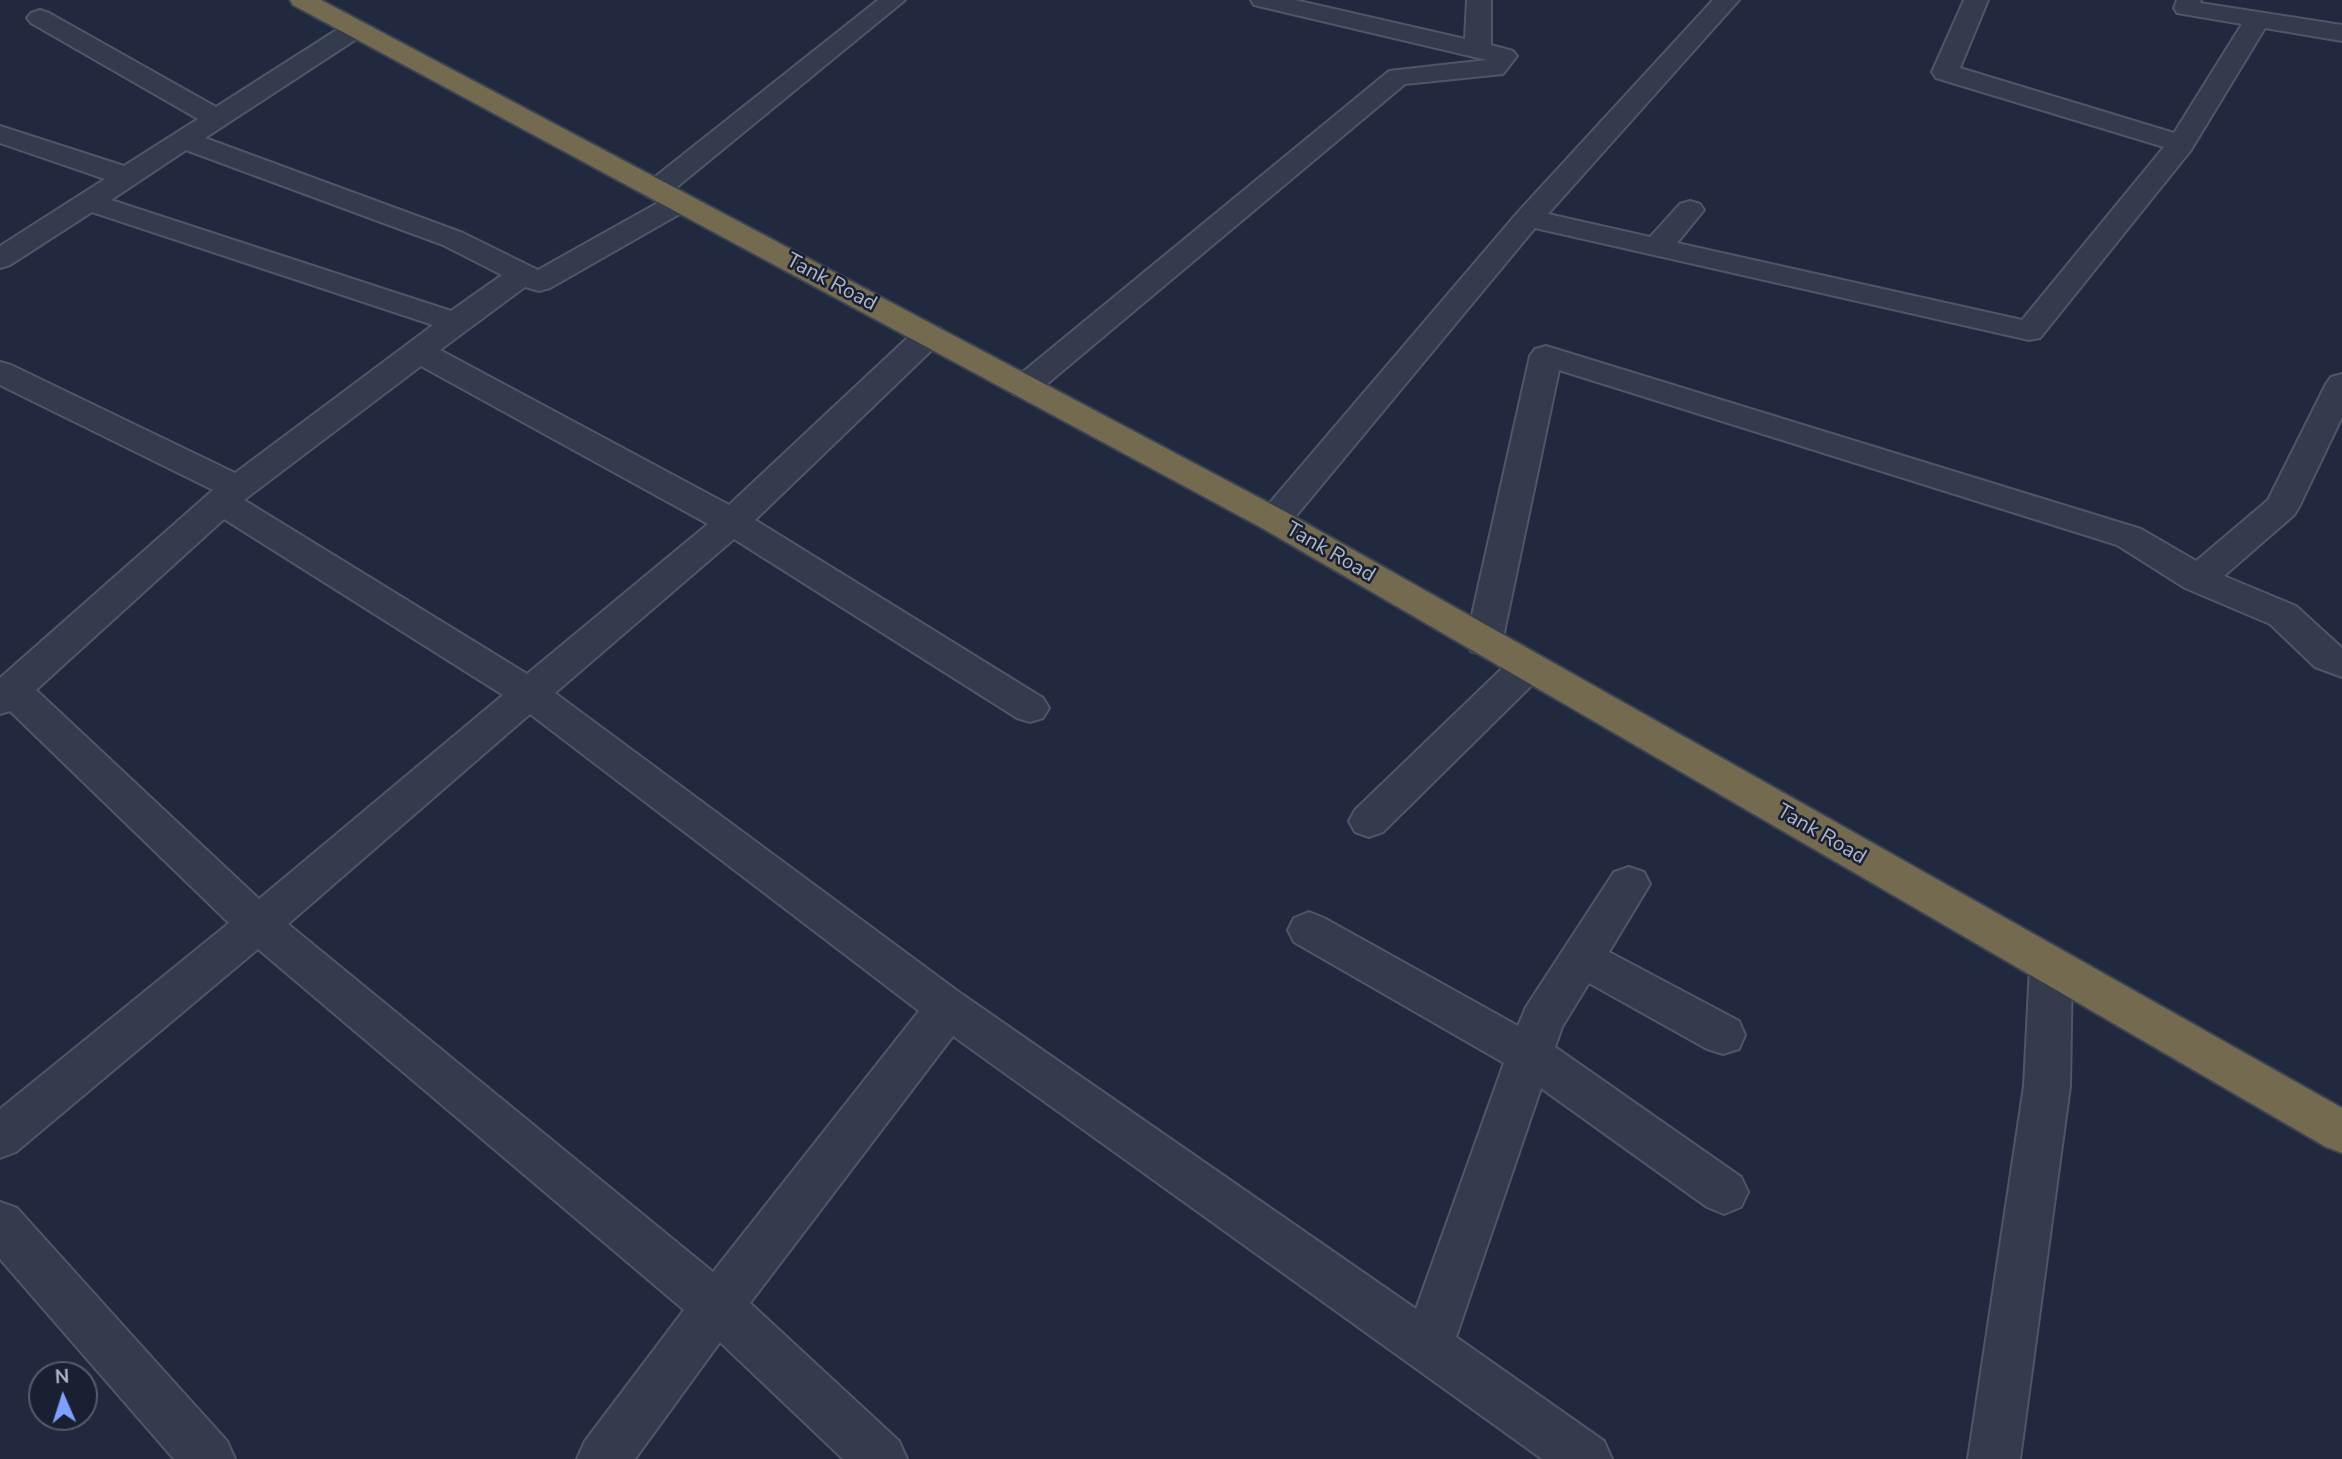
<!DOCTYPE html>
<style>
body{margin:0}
#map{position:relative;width:2342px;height:1459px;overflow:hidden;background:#20293d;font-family:"Nunito Sans",sans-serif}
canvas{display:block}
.north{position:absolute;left:28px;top:1361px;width:70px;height:70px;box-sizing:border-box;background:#192031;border:2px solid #555c6e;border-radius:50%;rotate:357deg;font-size:19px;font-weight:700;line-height:28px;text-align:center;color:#afb6c9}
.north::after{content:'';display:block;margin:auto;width:24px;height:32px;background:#7ea1ff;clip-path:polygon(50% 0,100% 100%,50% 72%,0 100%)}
</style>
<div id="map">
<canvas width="2342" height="1459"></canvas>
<div class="north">N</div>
</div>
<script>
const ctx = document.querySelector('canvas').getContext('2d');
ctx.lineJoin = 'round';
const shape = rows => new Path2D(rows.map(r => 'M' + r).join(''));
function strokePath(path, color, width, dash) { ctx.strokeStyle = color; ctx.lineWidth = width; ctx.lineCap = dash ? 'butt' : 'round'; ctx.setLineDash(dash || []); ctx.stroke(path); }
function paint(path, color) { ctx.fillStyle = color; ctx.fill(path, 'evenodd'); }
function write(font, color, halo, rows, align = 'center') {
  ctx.font = font + ' "Nunito Sans",sans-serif'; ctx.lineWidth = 5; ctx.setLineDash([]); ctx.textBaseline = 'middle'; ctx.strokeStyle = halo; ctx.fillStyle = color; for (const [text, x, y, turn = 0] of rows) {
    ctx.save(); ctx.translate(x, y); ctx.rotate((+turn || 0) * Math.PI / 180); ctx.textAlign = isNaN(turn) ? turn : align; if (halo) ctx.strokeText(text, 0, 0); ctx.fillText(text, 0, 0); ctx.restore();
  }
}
const street = shape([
 [878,0,905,0,666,196,656,198,646,196,642,190,646,184,878,0],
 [1251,0,1295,0,1465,39,1467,0,1491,0,1491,45,1513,51,1517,56,1503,74,1405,84,1035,394,1024,397,1013,394,1008,387,1013,380,1389,71,1487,60,1254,5,1251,0],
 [1713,0,1739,0,1548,214,1650,237,1680,204,1690,201,1700,204,1704,210,1677,243,2022,320,2164,147,1936,78,1932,72,1964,0,1988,0,1960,68,2174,133,2242,24,2177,13,2174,8,2177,0,2201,0,2200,3,2342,25,2342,41,2265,28,2191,150,2040,338,2029,340,1535,228,1286,528,1274,532,1262,528,1257,520,1262,512,1518,212,1713,0],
 [40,10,49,13,216,107,346,24,355,21,364,24,368,29,364,34,205,138,463,233,538,270,670,196,680,193,690,196,694,202,690,208,550,288,539,291,525,287,440,350,729,505,918,328,929,326,940,328,945,335,940,342,755,520,1043,698,1049,708,1043,718,1030,722,1017,718,734,539,555,693,963,995,1416,1309,1504,1063,1294,942,1288,930,1294,918,1309,912,1324,918,1518,1026,1526,1007,1614,872,1629,867,1644,872,1650,884,1609,952,1739,1021,1745,1035,1739,1049,1723,1054,1707,1049,1589,983,1562,1027,1555,1047,1741,1177,1748,1192,1741,1207,1724,1214,1707,1207,1541,1088,1456,1337,1604,1441,1612,1459,1542,1459,953,1036,750,1303,899,1441,907,1459,843,1459,720,1342,635,1459,577,1459,585,1441,684,1310,258,949,16,1152,0,1158,0,1109,229,923,10,711,0,714,0,678,213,490,0,385,0,362,11,365,235,473,433,325,92,212,10,265,0,268,0,246,105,179,0,143,0,126,124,166,198,119,31,23,27,18,31,13,40,10],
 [186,150,443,245,502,275,451,311,111,200,186,150],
 [421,366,708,524,527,674,244,500,421,366],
 [224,519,503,695,259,899,36,690,224,519],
 [530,714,919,1011,713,1272,288,924,530,714],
 [1546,346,2141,529,2196,561,2268,500,2326,384,2331,377,2342,374,2342,417,2299,507,2294,515,2224,576,2296,606,2342,648,2342,677,2315,667,2270,624,2185,588,2117,545,1559,370,1502,642,1497,651,1484,655,1471,651,1466,642,1530,356,1535,349,1546,346],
 [1527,653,1540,657,1546,667,1540,677,1383,832,1369,837,1355,832,1349,821,1355,810,1514,657,1527,653],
 [2051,948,2066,953,2072,966,2070,1086,2020,1459,1968,1459,2024,1086,2030,966,2036,953,2051,948],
 [0,1202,17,1208,227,1441,235,1459,174,1459,0,1259,0,1202]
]);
const highway = shape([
 [290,0,321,0,1286,512,2342,1108,2342,1153,2326,1147,1262,528,293,5,290,0]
]);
strokePath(street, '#4f5668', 4);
strokePath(highway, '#3c4355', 4);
paint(street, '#343b4d');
paint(highway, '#746a50');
write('21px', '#afb6c9', '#192031', [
 ["Tank Road",831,283,28],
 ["Tank Road",1330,553,30],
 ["Tank Road",1821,835,30]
]);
</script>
